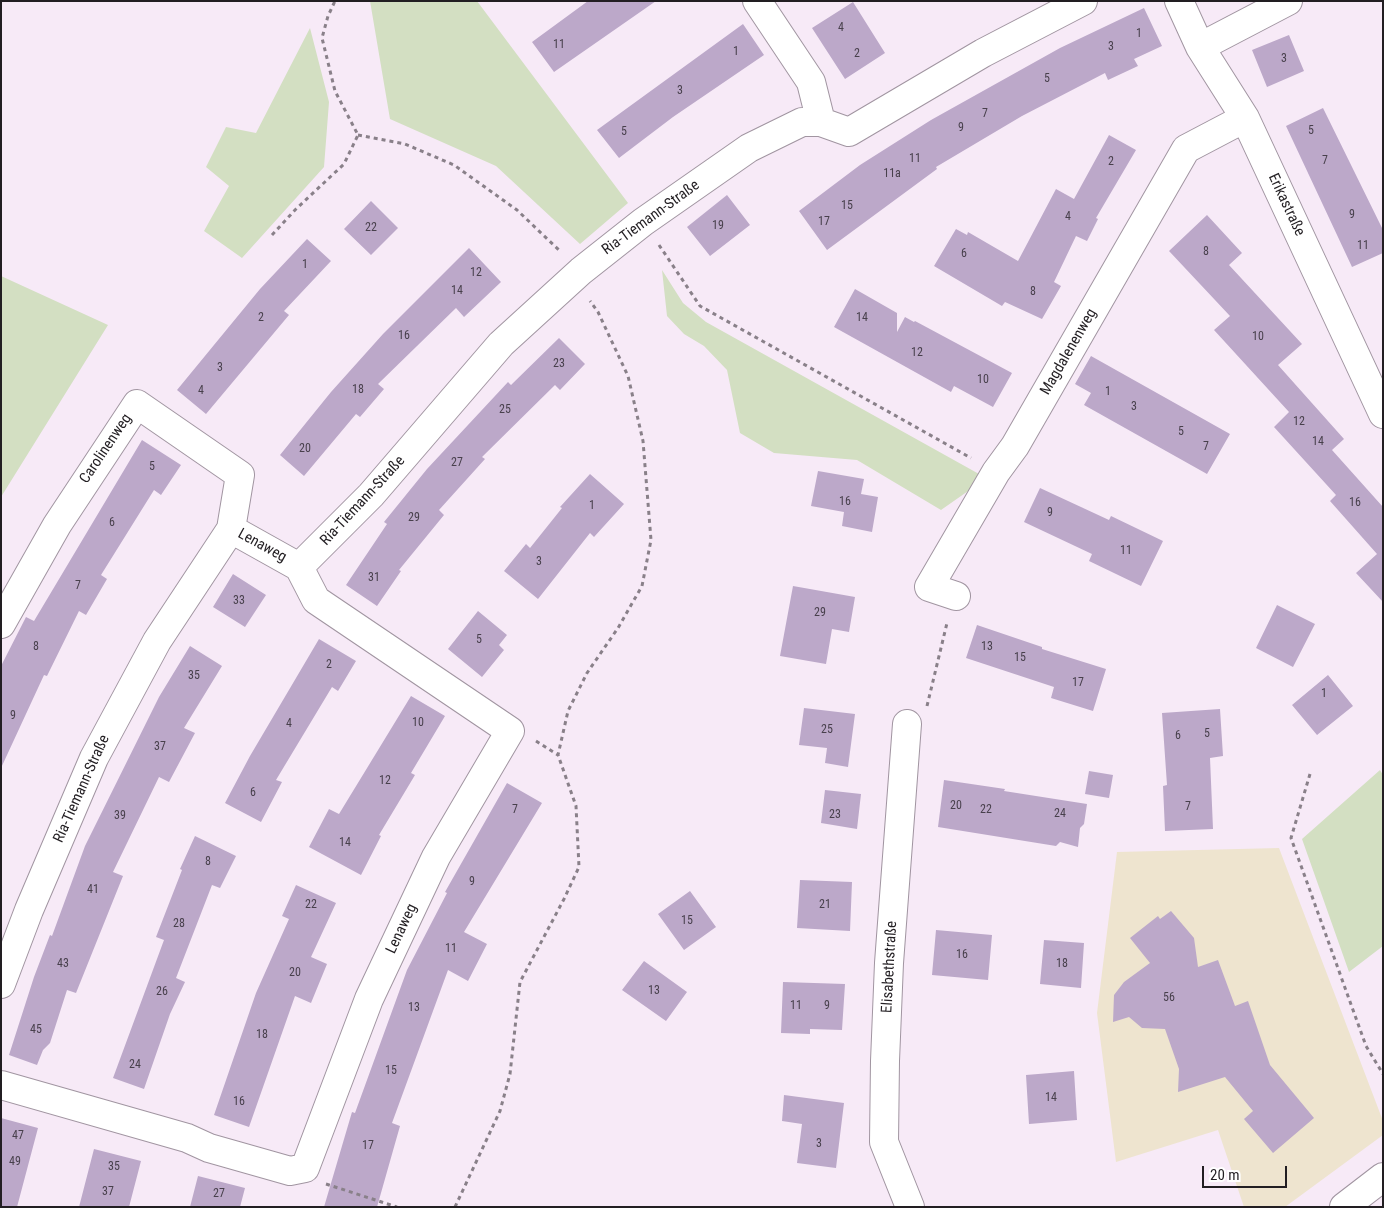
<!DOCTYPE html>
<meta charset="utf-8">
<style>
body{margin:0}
#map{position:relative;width:1384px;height:1208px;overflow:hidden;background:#f7eaf7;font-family:"Roboto Condensed",sans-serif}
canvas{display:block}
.frame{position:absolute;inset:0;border:2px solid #221e22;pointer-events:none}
.scale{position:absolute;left:1202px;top:1166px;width:85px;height:22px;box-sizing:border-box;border:2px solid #221e22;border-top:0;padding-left:6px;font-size:15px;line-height:18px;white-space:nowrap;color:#221e22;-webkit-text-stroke:4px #fff;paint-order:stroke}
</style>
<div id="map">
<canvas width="1384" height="1208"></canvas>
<div class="frame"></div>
<div class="scale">20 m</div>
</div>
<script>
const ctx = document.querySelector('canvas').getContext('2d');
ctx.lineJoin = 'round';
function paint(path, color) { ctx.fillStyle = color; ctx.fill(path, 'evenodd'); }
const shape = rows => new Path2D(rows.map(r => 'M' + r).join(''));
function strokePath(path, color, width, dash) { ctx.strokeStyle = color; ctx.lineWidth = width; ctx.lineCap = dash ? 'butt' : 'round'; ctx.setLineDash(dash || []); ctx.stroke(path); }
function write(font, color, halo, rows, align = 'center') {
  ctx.font = font + ' "Roboto Condensed",sans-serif'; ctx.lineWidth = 4; ctx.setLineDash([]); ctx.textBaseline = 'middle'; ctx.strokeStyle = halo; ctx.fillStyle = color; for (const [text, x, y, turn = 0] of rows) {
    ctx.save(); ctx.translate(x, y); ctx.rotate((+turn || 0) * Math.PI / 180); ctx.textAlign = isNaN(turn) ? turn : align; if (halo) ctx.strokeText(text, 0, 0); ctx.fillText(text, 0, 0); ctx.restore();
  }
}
paint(shape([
 [1279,848,1383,1121,1383,1135,1285,1207,1244,1207,1218,1130,1116,1162,1097,1013,1117,852]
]), '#eee4cf');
paint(shape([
 [370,1,477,1,628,203,580,244,496,166,390,119],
 [310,28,329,102,324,167,242,258,204,231,229,186,206,167,226,127,256,133],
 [662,270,683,303,706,322,979,474,971,489,941,510,857,460,774,453,740,433,727,370,704,346,684,334,667,316],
 [1,276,108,325,1,497],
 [1380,770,1383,775,1383,946,1349,972,1302,839]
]), '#d3dfc2');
paint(shape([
 [588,1,656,1,554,72,532,42],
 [853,2,885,53,845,79,812,28],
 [1144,8,1162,46,1134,59,1138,66,1108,80,1105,73,1022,116,936,167,937,169,827,250,799,211,860,165,931,120,1060,48],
 [743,24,764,55,673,117,619,158,597,130],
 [1289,35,1304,71,1267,87,1252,50],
 [1323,108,1383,230,1383,253,1352,267,1286,126],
 [1109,135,1136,150,1096,218,1098,219,1087,241,1076,236,1054,282,1061,286,1042,319,1005,302,1002,306,934,266,956,229,967,235,968,232,1018,261,1056,189,1074,199],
 [727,195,750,225,710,256,687,227],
 [371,201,398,228,371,255,344,229],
 [1207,215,1242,253,1229,265,1302,344,1278,365,1344,439,1332,450,1383,507,1383,602,1356,573,1377,554,1330,501,1336,495,1274,427,1289,412,1214,330,1230,316,1169,251],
 [307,239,331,261,284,311,289,315,206,414,177,390,260,289],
 [469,248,501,282,464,317,456,308,378,384,384,389,360,417,356,414,304,476,280,455,331,392,383,334],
 [855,289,897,313,897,332,905,317,914,322,915,321,1012,373,993,407,954,386,951,392,834,327],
 [559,338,585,364,560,390,555,385,482,457,485,459,439,510,444,515,399,570,401,571,377,606,346,585,387,524,384,522,427,469,508,382,511,385],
 [1091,356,1230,434,1207,474,1084,405,1091,393,1075,384],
 [142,440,181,465,161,495,154,490,101,575,107,579,86,615,79,611,47,676,44,675,1,768,1,666,26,617,34,621],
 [818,471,864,479,861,494,878,497,872,532,842,526,844,512,811,506],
 [590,474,624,504,594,537,590,533,538,599,504,571,526,544,530,548,562,508,560,507],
 [1040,488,1109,520,1111,516,1163,541,1141,586,1089,561,1092,554,1024,522],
 [233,574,266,595,245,627,213,607],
 [793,586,855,597,849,632,832,629,826,664,780,656],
 [1277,605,1315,624,1293,667,1256,648],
 [478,611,507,635,499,645,504,650,482,677,448,649],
 [977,625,1042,647,1042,649,1106,669,1093,711,1051,698,1054,687,966,658],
 [319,639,356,661,338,691,332,687,276,780,282,782,261,822,225,803,250,756],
 [190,646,222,666,184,728,195,733,169,782,159,777,113,872,123,876,76,993,67,990,50,1043,43,1050,37,1065,9,1055,34,977,50,935,52,936,85,846,159,697],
 [1328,675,1353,706,1317,735,1292,705],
 [411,696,445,716,411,773,415,775,379,835,381,836,361,875,309,847,329,809,339,814],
 [804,708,855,714,848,767,825,763,827,748,799,745],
 [1220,709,1223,756,1210,758,1213,829,1165,831,1163,786,1167,785,1162,713],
 [1089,771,1113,775,1109,798,1085,794],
 [944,780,1005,789,1004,791,1087,804,1084,824,1080,828,1078,847,1060,842,1056,846,938,827],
 [507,783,542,803,464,932,487,944,468,981,448,970,392,1123,400,1126,377,1207,324,1207,352,1112,355,1113,407,970,447,893,445,892],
 [825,790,861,794,857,829,821,823],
 [195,836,236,856,220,888,212,885,176,978,185,982,170,1014,144,1089,113,1078,164,940,156,937,182,870,180,869],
 [800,880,852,882,850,931,797,928],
 [296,885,336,903,311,957,327,964,311,1003,295,996,249,1127,214,1115,256,993,289,919,282,916],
 [690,891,716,927,684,950,658,914],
 [1171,911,1194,938,1198,967,1218,960,1235,1006,1248,1001,1270,1065,1314,1118,1273,1153,1244,1119,1253,1111,1225,1077,1178,1092,1179,1069,1165,1029,1142,1028,1129,1017,1113,1022,1114,995,1124,982,1150,963,1130,938,1158,916,1160,919],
 [936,930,992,935,988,980,932,975],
 [1044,940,1084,943,1081,988,1040,984],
 [644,961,687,992,666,1021,622,990],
 [783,982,845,984,842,1030,810,1029,810,1034,781,1033],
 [1074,1071,1077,1120,1029,1124,1026,1075],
 [784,1095,844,1103,836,1168,797,1163,802,1124,782,1121],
 [1,1118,38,1128,17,1207,1,1207],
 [94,1149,141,1161,129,1207,79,1207],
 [198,1176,245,1188,240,1207,190,1207]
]), '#bca8c9');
const street = shape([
 [757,1,811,82,821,122],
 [1179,1,1200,47,1245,118,1383,414],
 [1200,47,1288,1],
 [299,567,371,495,501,344,581,271,643,222,749,148,802,122,821,122,849,132,983,53,1083,1],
 [956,596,929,587,996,472,1015,446,1186,149,1245,118],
 [1,624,57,525,137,404,240,475,231,529,157,641,94,758,29,910,1,984],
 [907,724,889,963,885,1061,884,1142,910,1207],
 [1,1085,187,1138,209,1148,290,1171,305,1168,369,999,436,857,510,731,316,600,299,567,231,529],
 [1344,1207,1383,1177]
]);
strokePath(street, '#a195a1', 30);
strokePath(shape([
 [358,135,405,144,454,165,517,210,561,252],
 [272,235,295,210,344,164,358,135,335,91,322,38,328,16,335,1],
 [659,245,700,306,971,458],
 [927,706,947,623],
 [536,741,558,755],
 [1310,774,1291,838,1366,1046,1383,1074],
 [326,1184,397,1207],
 [455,1207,500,1111,510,1074,520,982,564,899,579,867,576,806,558,755,568,711,587,673,618,628,642,586,651,540,643,441,628,376,598,312,590,301]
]), '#898089', 3, [4, 4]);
strokePath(street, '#fff', 28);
write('12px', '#48404c', null, [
 ["4",841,28],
 ["1",1139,34],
 ["11",559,45],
 ["3",1111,47],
 ["1",736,52],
 ["2",857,54],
 ["3",1284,59],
 ["5",1047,79],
 ["3",680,91],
 ["7",985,114],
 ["9",961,128],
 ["5",1311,131],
 ["5",624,132],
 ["11",915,159],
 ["7",1325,161],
 ["2",1111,162],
 ["11a",892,174],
 ["15",847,206],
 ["9",1352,215],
 ["4",1068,217],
 ["17",824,222],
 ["19",718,226],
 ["22",371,228],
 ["11",1363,246],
 ["8",1206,252],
 ["6",964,254],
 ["1",305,265],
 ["12",476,273],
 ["14",457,291],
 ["8",1033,292],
 ["2",261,318],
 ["14",862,318],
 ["16",404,336],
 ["10",1258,337],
 ["12",917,353],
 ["23",559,364],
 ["3",220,368],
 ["10",983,380],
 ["18",358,390],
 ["4",201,391],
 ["1",1108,392],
 ["3",1134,407],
 ["25",505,410],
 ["12",1299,422],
 ["5",1181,432],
 ["14",1318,442],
 ["7",1206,447],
 ["20",305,449],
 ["27",457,463],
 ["5",152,467],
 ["16",845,502],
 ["16",1355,503],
 ["1",592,506],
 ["9",1050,513],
 ["29",414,518],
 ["6",112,523],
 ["11",1126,551],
 ["3",539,562],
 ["31",374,578],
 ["7",78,586],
 ["33",239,601],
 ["29",820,613],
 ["5",479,640],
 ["8",36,647],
 ["13",987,647],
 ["15",1020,658],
 ["2",329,665],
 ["35",194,676],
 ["17",1078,683],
 ["1",1324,694],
 ["9",13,716],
 ["10",418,723],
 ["4",289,724],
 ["25",827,730],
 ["5",1207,734],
 ["6",1178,736],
 ["37",160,747],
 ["12",385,781],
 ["6",253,793],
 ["20",956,806],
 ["7",1188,807],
 ["7",515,810],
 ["22",986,810],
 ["24",1060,814],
 ["23",835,815],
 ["39",120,816],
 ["14",345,843],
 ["8",208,862],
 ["9",472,882],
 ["41",93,890],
 ["22",311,905],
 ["21",825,905],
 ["15",687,921],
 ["28",179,924],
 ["11",451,949],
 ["16",962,955],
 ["43",63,964],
 ["18",1062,964],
 ["20",295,973],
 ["13",654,991],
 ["26",162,992],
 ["56",1169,998],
 ["11",796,1006],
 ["9",827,1006],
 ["13",414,1008],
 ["45",36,1030],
 ["18",262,1035],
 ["24",135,1065],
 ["15",391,1071],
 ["14",1051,1098],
 ["16",239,1102],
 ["47",18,1136],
 ["3",819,1144],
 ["17",368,1146],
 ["49",15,1162],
 ["35",114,1167],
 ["37",108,1192],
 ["27",219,1194]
]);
write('15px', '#221e22', '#fff', [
 ["Erikastraße",1286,205,65],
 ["Ria-Tiemann-Straße",651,218,-36],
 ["Magdalenenweg",1069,352,-60],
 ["Carolinenweg",106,449,-56],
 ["Ria-Tiemann-Straße",363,501,-47],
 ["Lenaweg",262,546,29],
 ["Ria-Tiemann-Straße",82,789,-66],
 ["Lenaweg",402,929,-65],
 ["Elisabethstraße",890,967,-87]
]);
</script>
